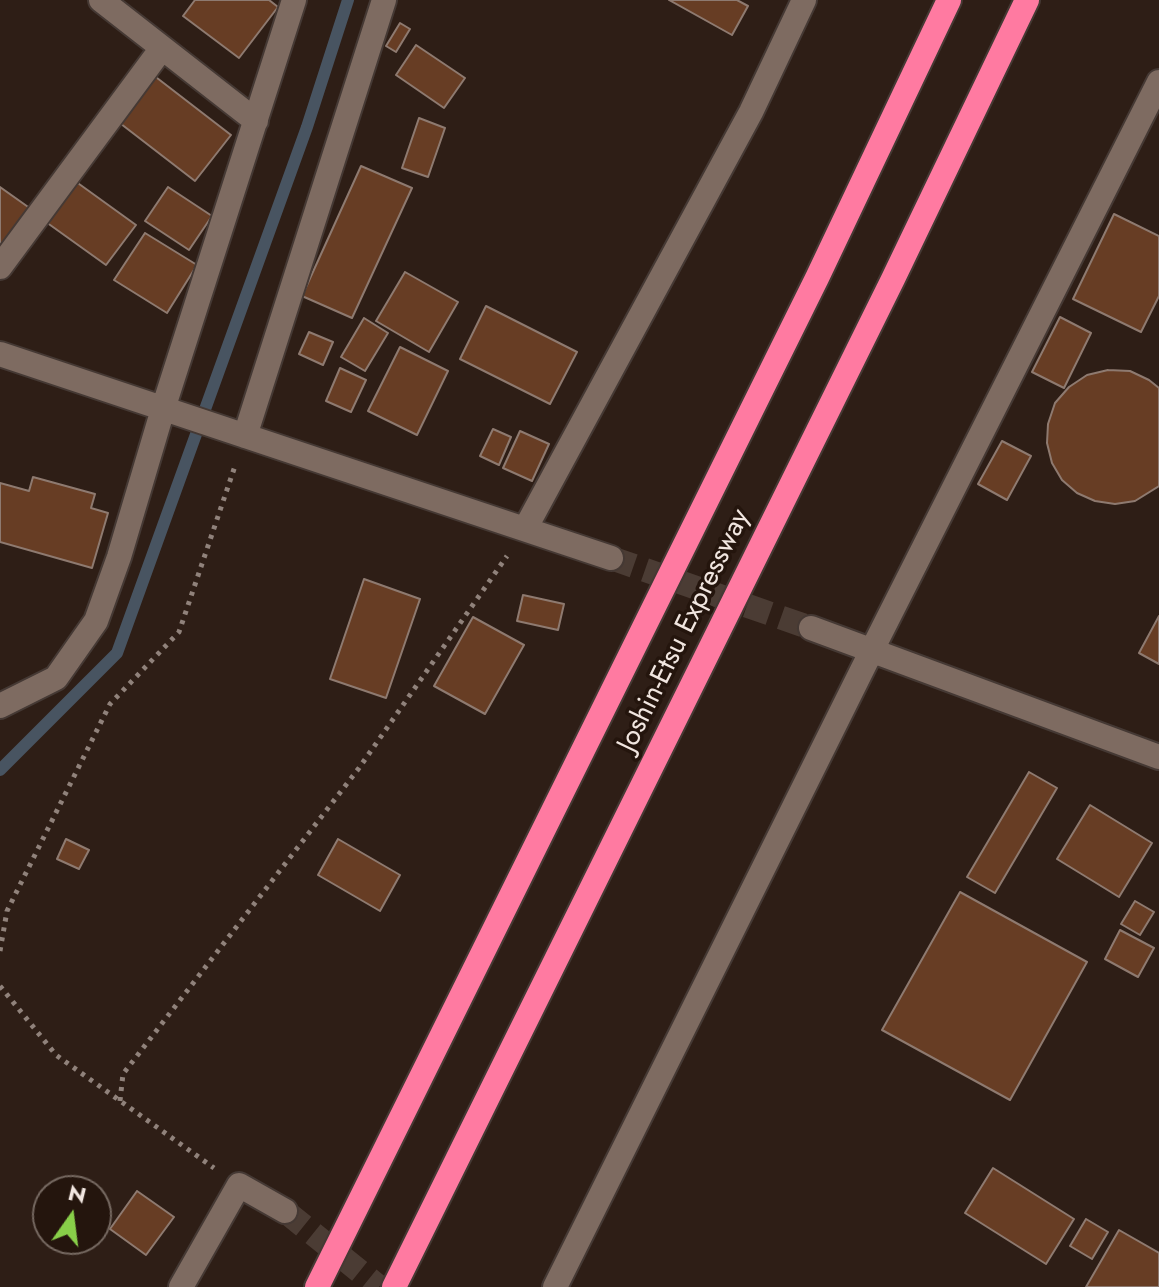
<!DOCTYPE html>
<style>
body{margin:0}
#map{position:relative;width:1159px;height:1287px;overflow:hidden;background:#2e1e16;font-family:Jost,sans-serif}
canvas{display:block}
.north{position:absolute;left:32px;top:1175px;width:80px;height:80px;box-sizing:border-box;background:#24150d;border:2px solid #766961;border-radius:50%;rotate:14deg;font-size:22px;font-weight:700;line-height:32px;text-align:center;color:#f1e6e0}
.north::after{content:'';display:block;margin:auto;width:28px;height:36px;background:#88cf49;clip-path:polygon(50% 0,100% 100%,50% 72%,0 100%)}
</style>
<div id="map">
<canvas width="1159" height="1287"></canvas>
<div class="north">N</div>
</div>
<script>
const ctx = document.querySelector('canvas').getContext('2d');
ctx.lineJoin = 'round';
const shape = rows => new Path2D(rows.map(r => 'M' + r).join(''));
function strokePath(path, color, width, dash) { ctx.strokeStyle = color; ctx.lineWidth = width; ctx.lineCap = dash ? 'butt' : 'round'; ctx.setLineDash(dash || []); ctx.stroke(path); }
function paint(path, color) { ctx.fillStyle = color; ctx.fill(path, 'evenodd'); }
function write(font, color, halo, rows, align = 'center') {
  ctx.font = font + ' Jost,sans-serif'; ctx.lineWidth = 7; ctx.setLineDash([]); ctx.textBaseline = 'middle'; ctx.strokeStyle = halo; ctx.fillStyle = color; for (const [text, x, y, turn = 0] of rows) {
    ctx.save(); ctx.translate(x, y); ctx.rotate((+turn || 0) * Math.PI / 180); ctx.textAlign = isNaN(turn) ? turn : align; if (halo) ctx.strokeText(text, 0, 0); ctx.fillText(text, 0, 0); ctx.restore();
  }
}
strokePath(shape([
 [0,770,117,653,307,127,348,0]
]), '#485461', 12);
const building = shape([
 [195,0,269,0,278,7,239,58,183,16,195,0],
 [669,0,737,0,748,6,732,35,669,0],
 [400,23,410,29,396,52,386,46,400,23],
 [416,45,465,78,444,108,396,75,416,45],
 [148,71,231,135,195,181,112,117,148,71],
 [419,118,445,128,428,177,402,168,419,118],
 [361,166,412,188,352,318,302,296,361,166],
 [75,181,136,225,106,265,46,222,75,181],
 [0,187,31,209,0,254,0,187],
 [168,187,212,216,189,250,145,221,168,187],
 [1114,214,1159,236,1159,296,1141,332,1073,299,1114,214],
 [145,233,197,265,167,313,114,280,145,233],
 [405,272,458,302,429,352,376,321,405,272],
 [486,306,577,352,550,404,460,359,486,306],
 [1060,317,1091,333,1064,388,1032,372,1060,317],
 [364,318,388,333,365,371,341,357,364,318],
 [309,332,333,342,323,365,299,354,309,332],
 [400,347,448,371,417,435,368,411,400,347],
 [340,368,366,380,351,412,326,401,340,368],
 [1108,370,1130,371,1149,380,1159,388,1159,486,1135,501,1115,504,1095,501,1077,493,1062,480,1052,463,1047,443,1048,424,1055,403,1069,387,1087,375,1108,370],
 [493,429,511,437,499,465,480,456,493,429],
 [520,431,549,444,532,481,503,468,520,431],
 [1002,441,1031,456,1007,500,978,484,1002,441],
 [33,477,95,494,91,508,108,513,92,568,0,542,0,483,29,491,33,477],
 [364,579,420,599,386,698,330,679,364,579],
 [523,595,564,604,558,630,517,621,523,595],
 [1159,616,1159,664,1139,653,1159,616],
 [473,617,524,645,485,714,434,686,473,617],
 [1029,772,1057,788,995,893,967,877,1029,772],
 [1090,805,1152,843,1119,897,1057,859,1090,805],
 [66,839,89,850,79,869,57,859,66,839],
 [338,839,400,875,380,911,318,875,338,839],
 [960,892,1087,962,1010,1100,882,1030,960,892],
 [1135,901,1154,912,1140,935,1121,924,1135,901],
 [1120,930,1154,948,1138,977,1105,959,1120,930],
 [993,1168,1074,1219,1046,1264,965,1213,993,1168],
 [137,1191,174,1217,146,1255,110,1229,137,1191],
 [1086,1219,1108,1232,1092,1259,1070,1246,1086,1219],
 [1119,1230,1159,1253,1159,1287,1086,1287,1119,1230]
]);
paint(building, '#673d24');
strokePath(building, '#8e7a70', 2);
strokePath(shape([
 [611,558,811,628],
 [285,1211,379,1287]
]), '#4b3c34', 24, [24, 12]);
const minor = shape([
 [101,0,256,121],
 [0,267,162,48],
 [0,354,611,558],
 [245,436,384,0],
 [525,529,751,112,804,0],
 [811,628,1159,757],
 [0,706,56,678,96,621,119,557,163,409,294,0],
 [181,1287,239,1185,285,1211],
 [555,1287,872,650,1159,82]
]);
const highway = shape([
 [317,1287,817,278,949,0],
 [394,1287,893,279,1027,0]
]);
strokePath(minor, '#453934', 28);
strokePath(highway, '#453934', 28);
strokePath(shape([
 [0,951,7,911,110,704,179,632,236,463],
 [0,986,56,1055,214,1168],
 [120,1101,123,1074,359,768,507,556]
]), '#90827b', 5, [4, 6]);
strokePath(minor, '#7e6b61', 24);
strokePath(highway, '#ff7aa1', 24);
write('28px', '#f1e6e0', '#24150d', [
 ["Joshin-Etsu Expressway",685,631,-64]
]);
</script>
